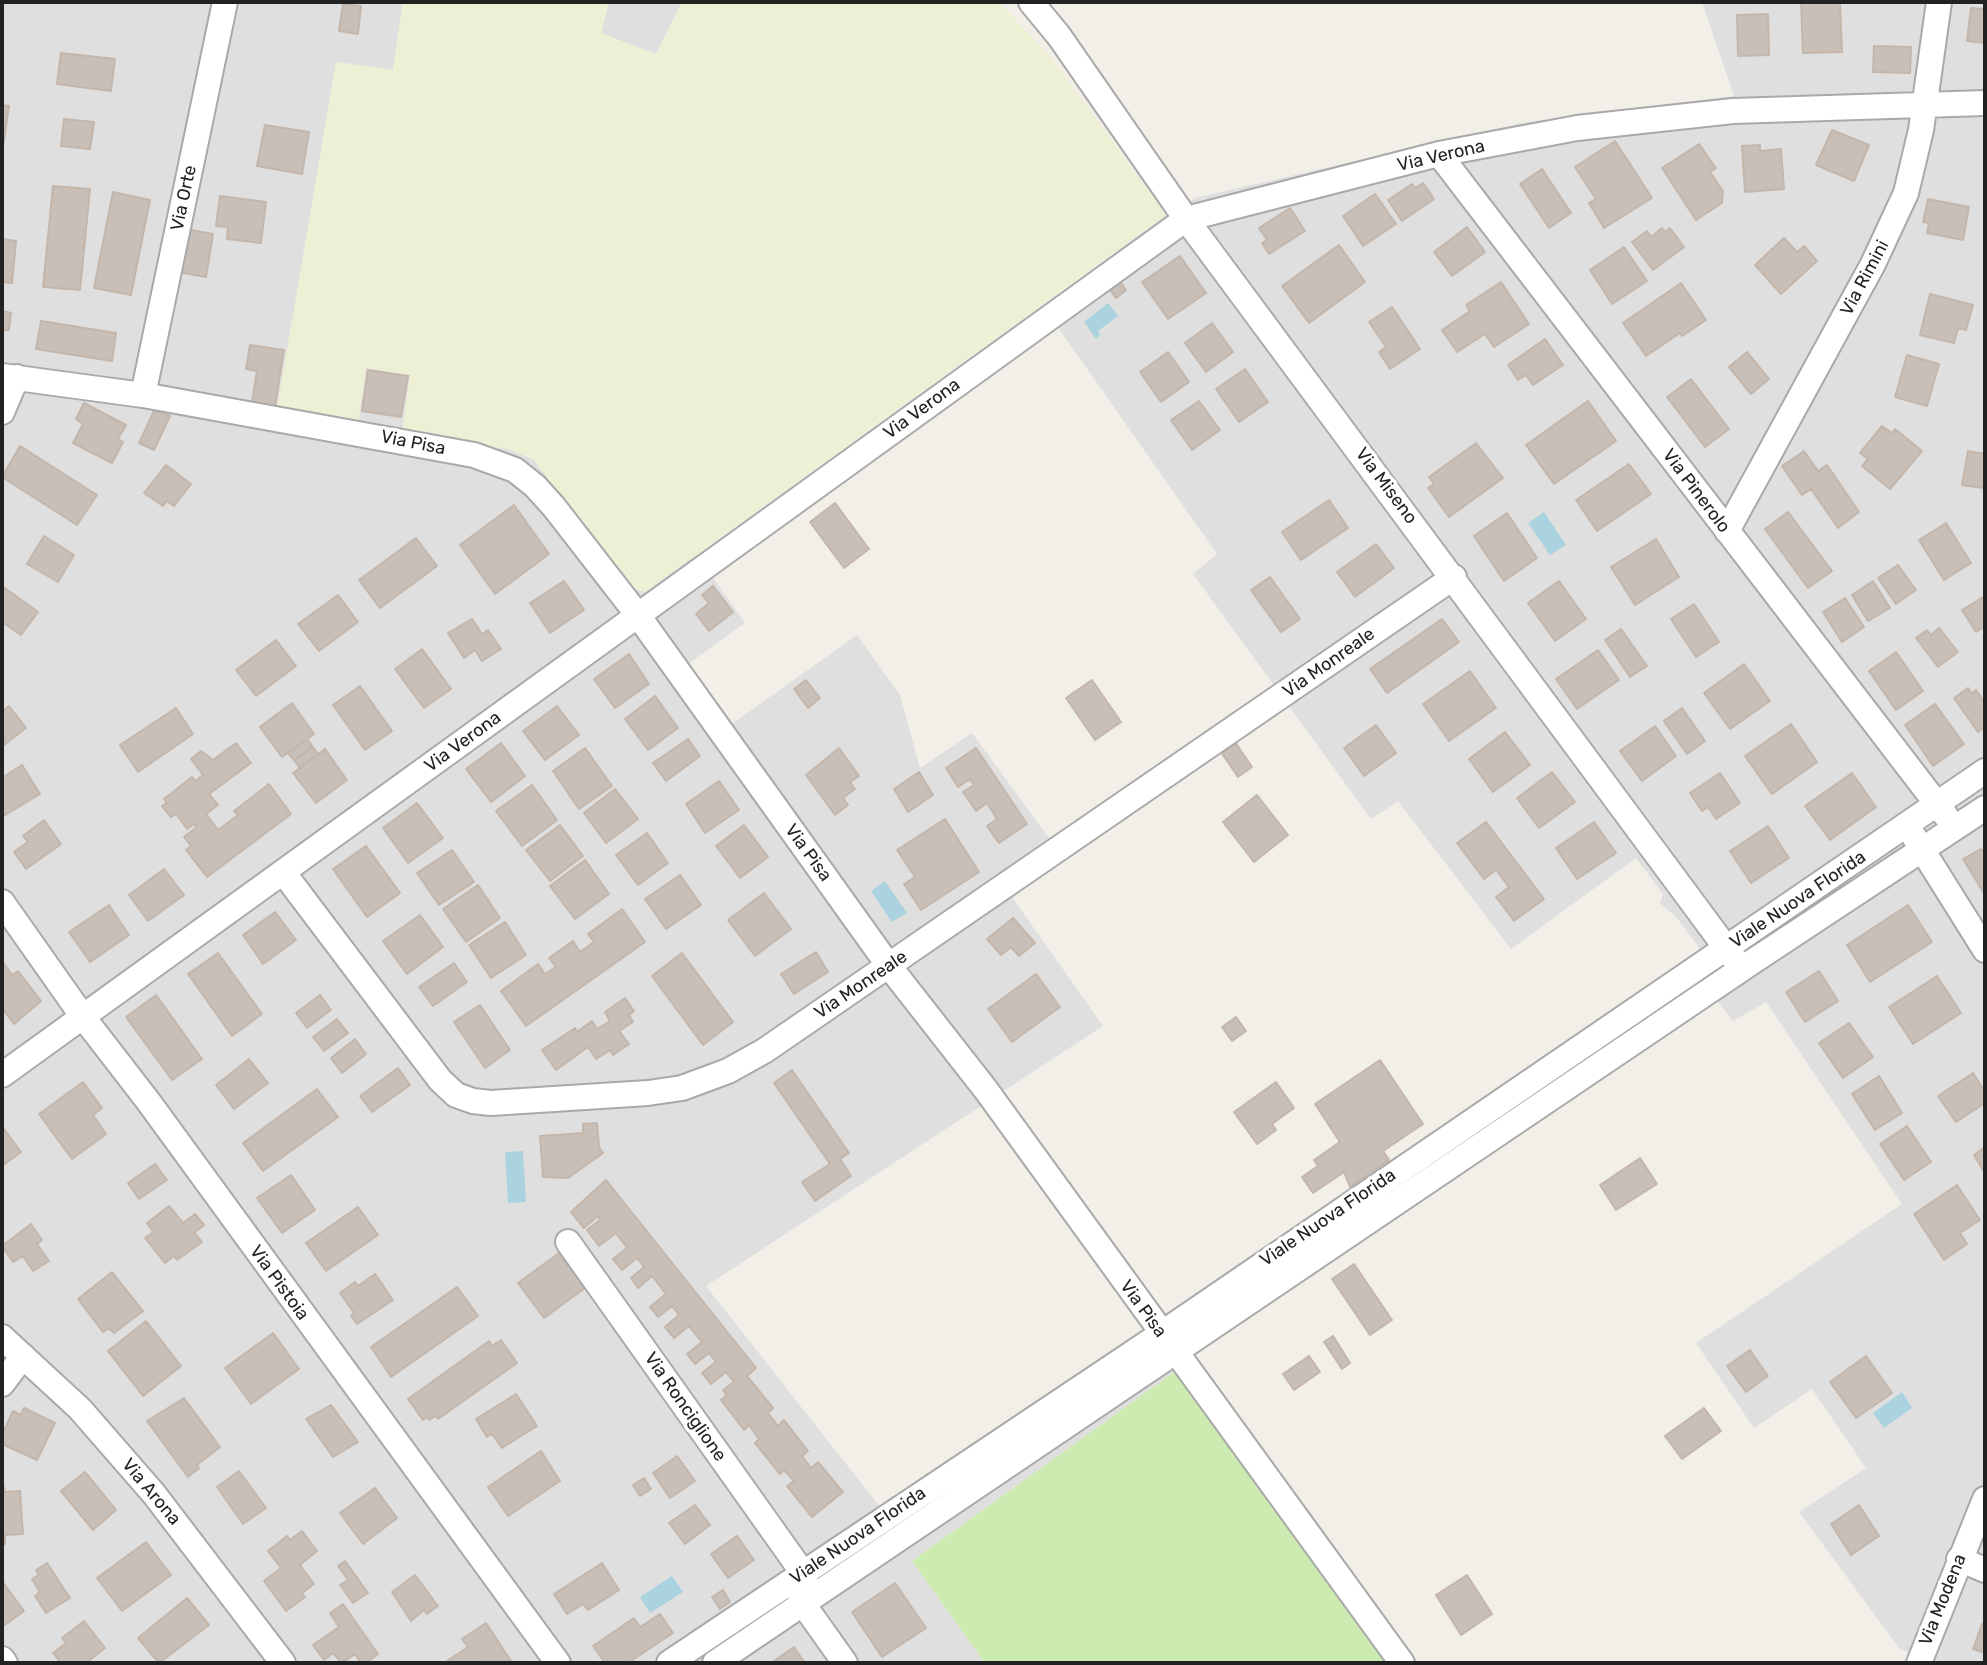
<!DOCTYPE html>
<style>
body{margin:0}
#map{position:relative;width:1987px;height:1665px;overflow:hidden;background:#f2efe9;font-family:Rubik,sans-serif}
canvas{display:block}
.frame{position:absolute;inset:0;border:4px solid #222;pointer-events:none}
</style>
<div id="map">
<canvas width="1987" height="1665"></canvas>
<div class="frame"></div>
</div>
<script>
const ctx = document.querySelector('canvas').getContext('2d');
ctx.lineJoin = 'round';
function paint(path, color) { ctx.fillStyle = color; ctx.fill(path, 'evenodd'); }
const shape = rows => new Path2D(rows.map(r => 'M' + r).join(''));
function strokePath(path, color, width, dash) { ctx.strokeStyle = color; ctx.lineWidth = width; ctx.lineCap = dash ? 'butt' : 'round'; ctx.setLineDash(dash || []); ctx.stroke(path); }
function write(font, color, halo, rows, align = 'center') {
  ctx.font = font + ' Rubik,sans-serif'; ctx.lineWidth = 7; ctx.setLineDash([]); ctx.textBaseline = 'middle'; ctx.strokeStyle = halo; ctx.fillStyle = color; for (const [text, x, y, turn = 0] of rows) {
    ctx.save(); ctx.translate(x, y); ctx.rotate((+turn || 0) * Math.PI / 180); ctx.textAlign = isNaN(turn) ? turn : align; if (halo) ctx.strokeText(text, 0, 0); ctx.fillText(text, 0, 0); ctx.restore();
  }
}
paint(shape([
 [2,2,403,2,393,70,336,62,366,367,411,375,403,432,509,449,534,460,645,592,696,554,745,623,685,666,729,726,857,635,900,695,920,768,972,733,1052,842,1000,880,1103,1026,706,1286,880,1507,1145,1332,1177,1370,912,1561,985,1663,2,1663],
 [609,2,682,2,656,55,601,33],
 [1702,2,1985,2,1985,1663,1930,1663,1899,1648,1799,1512,1866,1468,1812,1389,1754,1428,1696,1343,1902,1204,1766,1002,1733,1021,1690,965,1704,954,1676,917,1660,903,1663,894,1636,858,1511,949,1398,801,1371,819,1193,574,1217,554,1043,306,1166,215,1195,198,1521,123,1734,96]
]), '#e0dfdf');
paint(shape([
 [403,2,609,2,601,33,656,54,682,2,999,2,1050,56,1166,215,645,592,630,588,534,460,509,449,402,432,410,375,366,368,358,424,277,408,336,62,393,70]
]), '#eef0d5');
paint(shape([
 [1177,1370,1391,1663,985,1663,912,1561]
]), '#cdebb0');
paint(shape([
 [1108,303,1118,316,1098,331,1100,335,1096,339,1084,322],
 [1544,512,1566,545,1550,555,1528,523],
 [885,881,907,913,892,922,871,891],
 [523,1151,526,1202,508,1203,505,1152],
 [1902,1392,1912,1408,1884,1428,1873,1413],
 [672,1576,683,1592,650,1613,640,1597]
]), '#aad3df');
const building = shape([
 [1801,2,1840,2,1842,52,1803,53,1801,2],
 [343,4,361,6,358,34,339,31,343,4],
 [1971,8,1985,9,1985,43,1967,41,1971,8],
 [1768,14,1769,55,1738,56,1737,15,1768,14],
 [1874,46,1911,47,1910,73,1873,72,1874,46],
 [61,53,115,59,111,91,57,84,61,53],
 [2,105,9,106,2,154,2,105],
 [64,119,94,122,90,149,61,146,64,119],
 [265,125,309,132,302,174,257,166,265,125],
 [1832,130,1869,145,1854,181,1816,165,1832,130],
 [1615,141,1652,198,1604,228,1589,203,1596,199,1575,167,1615,141],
 [1699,144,1716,168,1710,172,1723,191,1722,203,1696,220,1662,168,1699,144],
 [1760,145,1760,151,1781,149,1784,189,1745,192,1742,146,1760,145],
 [1542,169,1571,213,1549,228,1520,184,1542,169],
 [1423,183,1434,199,1402,221,1388,200,1412,184,1415,188,1423,183],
 [53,186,90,189,80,290,43,287,53,186],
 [113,192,150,200,131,295,94,288,113,192],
 [1375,194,1396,224,1363,246,1343,216,1375,194],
 [220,196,266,202,261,243,227,239,228,227,216,226,220,196],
 [1928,199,1969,207,1963,240,1927,233,1929,223,1923,222,1928,199],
 [1290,208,1305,231,1269,254,1262,243,1267,240,1259,228,1290,208],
 [1467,227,1485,252,1452,276,1434,252,1467,227],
 [1662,228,1665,232,1670,228,1684,247,1653,270,1632,242,1647,231,1651,237,1662,228],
 [185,229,213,234,206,277,178,272,185,229],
 [1784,238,1797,252,1804,246,1817,261,1781,294,1755,265,1784,238],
 [2,239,16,241,12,283,2,282,2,239],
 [1339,245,1365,282,1309,323,1282,286,1339,245],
 [1624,247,1647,281,1612,304,1590,270,1624,247],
 [1180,256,1206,293,1168,319,1142,282,1180,256],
 [1118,279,1126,290,1116,298,1108,287,1118,279],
 [1501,282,1529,324,1494,347,1485,334,1457,352,1442,330,1470,311,1466,305,1501,282],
 [1681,283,1706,320,1682,336,1680,333,1646,356,1623,323,1681,283],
 [1930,294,1973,305,1966,330,1958,328,1954,343,1920,335,1930,294],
 [1392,307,1420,349,1390,369,1379,352,1386,347,1369,322,1392,307],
 [2,311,11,313,9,330,2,330,2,311],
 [41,321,116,333,112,361,36,349,41,321],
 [1212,323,1233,352,1206,372,1185,343,1212,323],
 [1545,339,1563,365,1533,385,1526,375,1518,380,1508,365,1545,339],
 [250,345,284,350,275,406,252,402,257,371,246,369,250,345],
 [1168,352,1189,382,1161,402,1140,372,1168,352],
 [1747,352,1769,379,1751,394,1729,367,1747,352],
 [1907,355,1939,364,1927,406,1895,397,1907,355],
 [1245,369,1268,402,1239,422,1216,389,1245,369],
 [368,370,408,376,401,417,362,411,368,370],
 [1691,379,1729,429,1705,447,1667,397,1691,379],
 [1199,401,1220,430,1192,450,1171,420,1199,401],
 [1588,401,1616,441,1554,484,1526,445,1588,401],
 [84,403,126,425,118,439,123,442,112,463,73,443,83,424,76,419,84,403],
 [155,409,170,416,154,450,139,443,155,409],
 [1882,426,1892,433,1895,429,1922,451,1890,489,1862,466,1868,459,1860,453,1882,426],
 [1476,443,1503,478,1449,517,1428,488,1434,484,1429,477,1476,443],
 [20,446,97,495,77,525,2,477,20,446],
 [1804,451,1818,471,1827,465,1859,512,1838,528,1811,489,1802,495,1782,466,1804,451],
 [1968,451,1985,454,1983,488,1962,485,1968,451],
 [1629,464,1651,494,1597,531,1576,500,1629,464],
 [166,465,191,484,174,506,167,501,163,506,144,493,166,465],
 [1329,500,1348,528,1301,560,1282,532,1329,500],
 [835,503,869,549,844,568,810,522,835,503],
 [514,505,549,554,495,594,460,545,514,505],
 [1788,512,1832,571,1808,588,1765,529,1788,512],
 [1507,513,1537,558,1504,581,1474,536,1507,513],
 [1946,523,1971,563,1944,580,1919,540,1946,523],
 [44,536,74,555,58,582,27,564,44,536],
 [416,538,437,566,380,608,359,580,416,538],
 [1656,539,1679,577,1635,605,1611,567,1656,539],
 [1376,544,1394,568,1355,597,1337,572,1376,544],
 [1898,565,1916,590,1896,604,1878,578,1898,565],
 [1270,577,1300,619,1281,632,1251,590,1270,577],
 [564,581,584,610,550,633,530,603,564,581],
 [1559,581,1586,619,1555,641,1528,603,1559,581],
 [1873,581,1890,608,1868,621,1852,595,1873,581],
 [2,586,38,612,21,635,2,622,2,586],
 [713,586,733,612,709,631,696,614,709,603,702,595,713,586],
 [338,595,358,622,319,651,298,624,338,595],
 [1985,596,1985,626,1976,632,1962,610,1985,596],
 [1845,598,1864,627,1842,642,1823,612,1845,598],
 [1694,604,1719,642,1696,657,1671,619,1694,604],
 [472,619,482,634,488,630,501,649,482,661,475,650,464,658,448,633,472,619],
 [1442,619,1459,642,1387,693,1370,669,1442,619],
 [1939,628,1958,652,1938,667,1916,638,1927,630,1931,635,1939,628],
 [1621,629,1647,666,1630,677,1605,640,1621,629],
 [276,640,296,666,256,696,236,670,276,640],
 [422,649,451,689,424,708,395,669,422,649],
 [1598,650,1619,680,1577,709,1556,679,1598,650],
 [1896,652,1923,691,1896,710,1869,671,1896,652],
 [629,654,649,684,615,708,594,679,629,654],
 [1744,664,1770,701,1730,729,1704,693,1744,664],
 [1470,671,1496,708,1449,741,1423,704,1470,671],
 [806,680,820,698,808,708,794,689,806,680],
 [1092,680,1121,722,1095,740,1066,698,1092,680],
 [360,686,392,731,365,750,333,705,360,686],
 [1968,688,1972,694,1976,690,1985,703,1985,727,1978,732,1954,698,1968,688],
 [655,696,678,728,648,750,625,719,655,696],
 [292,703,314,734,282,757,260,727,292,703],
 [1935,704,1964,744,1933,766,1905,725,1935,704],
 [9,706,26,728,4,745,2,712,9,706],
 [557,706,579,735,545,760,523,731,557,706],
 [176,708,193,734,138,772,120,745,176,708],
 [1682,708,1705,741,1687,754,1664,721,1682,708],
 [1791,724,1817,762,1772,794,1745,756,1791,724],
 [1376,725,1396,753,1364,776,1344,748,1376,725],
 [1655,726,1676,756,1642,781,1620,751,1655,726],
 [1505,732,1530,765,1493,792,1469,759,1505,732],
 [307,739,313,747,294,760,288,753,307,739],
 [688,739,700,756,666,781,653,763,688,739],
 [1233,739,1252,767,1238,777,1219,749,1233,739],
 [236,743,251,763,209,794,218,805,206,814,218,830,238,815,234,811,269,784,291,814,207,877,186,850,191,846,184,837,197,827,194,824,187,829,176,814,171,817,162,806,167,803,164,799,192,777,195,781,203,775,191,759,201,751,213,760,236,743],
 [501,743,525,776,491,802,466,769,501,743],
 [313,747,318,754,300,768,294,760,313,747],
 [585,748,612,786,579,809,553,771,585,748],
 [839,748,859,776,850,782,855,789,843,798,848,805,835,815,806,775,839,748],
 [976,748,1027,824,999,843,987,826,997,819,987,803,976,811,963,792,974,785,970,779,958,787,946,768,976,748],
 [325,749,347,780,316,803,293,773,325,749],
 [22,765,40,794,2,817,2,778,22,765],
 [919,772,933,795,908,812,894,789,919,772],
 [1552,772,1575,802,1539,828,1517,798,1552,772],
 [1720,773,1740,803,1716,819,1708,807,1702,811,1690,793,1720,773],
 [1852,773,1876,807,1830,840,1805,806,1852,773],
 [719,781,739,810,705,833,686,804,719,781],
 [532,785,557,820,522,846,496,811,532,785],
 [615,789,638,819,606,843,584,813,615,789],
 [1257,795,1288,835,1254,862,1223,822,1257,795],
 [417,803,443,838,408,863,383,828,417,803],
 [945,819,979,872,921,910,904,884,915,877,897,850,945,819],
 [44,820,61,844,26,869,14,852,28,842,23,836,44,820],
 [1486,822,1544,899,1514,921,1496,897,1509,887,1496,870,1484,879,1457,843,1486,822],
 [1594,822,1616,853,1577,879,1556,848,1594,822],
 [560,825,583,856,550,881,526,850,560,825],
 [744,825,768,857,740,878,716,846,744,825],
 [1768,826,1789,858,1751,883,1730,851,1768,826],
 [647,833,668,863,638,885,616,855,647,833],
 [366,846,400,893,367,917,333,869,366,846],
 [1981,849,1985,853,1985,895,1963,859,1981,849],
 [452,850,474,882,439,905,417,873,452,850],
 [585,860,609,894,575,919,550,886,585,860],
 [164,869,184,895,148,921,129,895,164,869],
 [680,875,701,905,666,929,645,899,680,875],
 [478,885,500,918,466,942,443,909,478,885],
 [764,893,791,929,755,956,728,920,764,893],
 [109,905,129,935,90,962,69,932,109,905],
 [1908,905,1932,942,1870,982,1847,945,1908,905],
 [622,909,645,942,526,1026,501,991,538,964,545,974,556,967,549,958,573,941,580,952,594,942,588,934,622,909],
 [275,912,296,940,263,964,243,935,275,912],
 [420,915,443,947,407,974,383,941,420,915],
 [1013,918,1035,943,1019,956,1011,947,1001,955,987,939,1013,918],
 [505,922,526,955,491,978,469,945,505,922],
 [816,952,828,972,794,994,781,974,816,952],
 [218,953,262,1014,232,1036,188,974,218,953],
 [682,953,733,1022,703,1045,652,976,682,953],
 [2,961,12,975,18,971,41,1001,14,1024,2,1008,2,961],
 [454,963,467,982,433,1006,419,987,454,963],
 [1819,971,1838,1001,1805,1022,1786,992,1819,971],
 [1036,974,1060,1007,1012,1042,988,1009,1036,974],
 [1937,976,1961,1013,1913,1044,1889,1007,1937,976],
 [156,995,202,1059,172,1080,126,1017,156,995],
 [320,995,331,1010,307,1028,296,1013,320,995],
 [625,998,634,1011,629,1015,633,1022,619,1031,629,1044,613,1055,610,1050,596,1059,588,1047,556,1070,542,1050,575,1028,577,1032,592,1021,597,1029,610,1021,605,1012,625,998],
 [480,1005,510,1050,485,1068,454,1022,480,1005],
 [1236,1017,1246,1031,1232,1041,1222,1027,1236,1017],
 [337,1019,348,1033,324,1051,313,1037,337,1019],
 [1849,1023,1873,1057,1843,1078,1819,1043,1849,1023],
 [355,1039,366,1054,342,1073,331,1058,355,1039],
 [249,1059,268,1083,234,1109,216,1085,249,1059],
 [1380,1060,1423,1124,1383,1151,1389,1160,1350,1187,1344,1172,1313,1193,1302,1177,1318,1166,1314,1160,1340,1142,1315,1104,1380,1060],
 [398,1068,410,1085,372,1112,360,1096,398,1068],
 [792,1070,849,1153,840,1159,851,1176,815,1201,802,1182,830,1164,774,1083,792,1070],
 [1973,1073,1985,1092,1985,1103,1956,1122,1938,1096,1973,1073],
 [1879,1076,1902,1113,1875,1130,1852,1094,1879,1076],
 [83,1082,102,1108,93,1115,106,1134,72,1159,39,1114,83,1082],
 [1276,1082,1294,1108,1272,1124,1276,1130,1257,1144,1234,1112,1276,1082],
 [317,1089,338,1117,263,1171,243,1143,317,1089],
 [597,1123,599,1147,603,1153,568,1178,543,1177,540,1136,583,1133,583,1124,597,1123],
 [1907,1126,1931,1162,1904,1180,1880,1144,1907,1126],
 [4,1129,21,1152,2,1166,2,1130,4,1129],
 [1985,1147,1985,1173,1974,1155,1985,1147],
 [1640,1158,1657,1184,1616,1210,1600,1185,1640,1158],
 [155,1164,167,1180,139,1199,128,1183,155,1164],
 [291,1175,315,1210,282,1233,257,1198,291,1175],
 [606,1180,756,1368,747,1376,773,1408,768,1413,778,1426,784,1420,808,1451,802,1456,811,1468,818,1462,843,1492,812,1517,787,1486,794,1481,784,1470,780,1474,755,1443,759,1439,749,1425,744,1430,721,1400,727,1395,723,1390,734,1382,726,1372,711,1384,702,1373,716,1362,709,1353,695,1364,687,1354,702,1342,689,1326,674,1338,665,1327,679,1315,672,1306,658,1317,650,1307,666,1294,652,1276,638,1288,631,1278,644,1267,637,1258,622,1270,613,1259,627,1248,616,1233,599,1246,587,1230,600,1220,598,1216,584,1228,571,1212,606,1180],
 [1957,1185,1980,1220,1960,1233,1967,1244,1944,1260,1914,1214,1957,1185],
 [169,1206,183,1223,195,1214,204,1225,194,1233,202,1242,177,1260,174,1256,165,1263,145,1238,153,1232,147,1223,169,1206],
 [358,1207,378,1235,326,1271,306,1243,358,1207],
 [31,1224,42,1240,37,1244,49,1261,33,1271,23,1256,13,1262,2,1246,31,1224],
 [559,1253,585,1288,544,1318,518,1283,559,1253],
 [1354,1264,1392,1320,1370,1335,1332,1279,1354,1264],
 [112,1272,143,1311,114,1333,109,1328,103,1332,78,1299,112,1272],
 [375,1274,393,1300,357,1324,351,1316,354,1313,340,1293,355,1282,358,1286,375,1274],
 [457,1287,478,1316,391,1377,371,1347,457,1287],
 [146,1321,181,1366,143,1396,108,1351,146,1321],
 [273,1333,299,1369,251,1404,225,1368,273,1333],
 [1333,1336,1350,1363,1342,1369,1324,1342,1333,1336],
 [501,1340,517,1363,438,1419,436,1416,429,1420,427,1417,423,1420,408,1399,489,1341,492,1346,501,1340],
 [1750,1350,1768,1376,1746,1392,1727,1366,1750,1350],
 [1309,1356,1320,1372,1294,1390,1283,1374,1309,1356],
 [1866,1356,1892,1393,1856,1418,1830,1382,1866,1356],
 [516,1394,537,1426,502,1448,492,1434,487,1437,476,1419,516,1394],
 [184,1398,220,1447,197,1465,199,1468,188,1477,147,1421,184,1398],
 [331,1405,358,1442,333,1457,306,1419,331,1405],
 [24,1408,55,1423,37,1460,2,1444,2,1435,13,1411,21,1415,24,1408],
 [1704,1408,1721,1431,1682,1459,1665,1436,1704,1408],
 [541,1451,560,1481,508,1516,488,1487,541,1451],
 [677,1456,695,1481,670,1498,653,1473,677,1456],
 [239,1471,266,1508,243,1524,217,1487,239,1471],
 [85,1472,116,1510,93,1530,61,1491,85,1472],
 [644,1478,651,1489,640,1496,633,1485,644,1478],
 [2,1479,5,1492,20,1491,23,1534,5,1535,5,1544,2,1545,2,1479],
 [375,1488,397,1518,363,1544,340,1513,375,1488],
 [695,1505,710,1525,685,1544,669,1523,695,1505],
 [1859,1505,1879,1536,1851,1555,1831,1524,1859,1505],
 [302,1531,317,1551,300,1565,314,1584,302,1593,305,1597,286,1611,264,1581,281,1568,268,1551,287,1536,290,1540,302,1531],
 [737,1536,754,1560,728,1578,711,1554,737,1536],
 [146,1542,171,1575,122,1611,97,1578,146,1542],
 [345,1561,368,1593,353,1603,340,1585,348,1580,338,1566,345,1561],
 [47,1563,70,1598,46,1613,35,1596,40,1592,32,1579,39,1575,36,1570,47,1563],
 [602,1563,619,1590,588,1610,583,1604,567,1614,554,1594,602,1563],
 [415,1575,438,1606,427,1614,424,1610,411,1621,392,1592,415,1575],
 [1467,1575,1492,1614,1461,1635,1436,1595,1467,1575],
 [2,1581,24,1611,2,1627,2,1581],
 [895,1583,926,1628,882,1657,852,1612,895,1583],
 [723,1590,730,1602,720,1609,712,1597,723,1590],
 [187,1598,209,1625,159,1663,138,1638,187,1598],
 [343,1604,378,1654,366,1663,361,1663,355,1654,342,1663,333,1653,324,1660,313,1645,339,1627,330,1613,343,1604],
 [660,1614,673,1633,628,1663,605,1663,593,1646,634,1618,640,1627,660,1614],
 [84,1621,105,1648,86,1663,61,1663,53,1653,66,1643,62,1638,84,1621],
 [486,1623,511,1661,444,1663,468,1647,462,1639,486,1623],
 [1982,1624,1985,1625,1985,1653,1973,1649,1982,1624],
 [794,1647,805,1663,771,1663,794,1647]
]);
paint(building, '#c7bfb8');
strokePath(building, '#c4b6ab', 2);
const minor = shape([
 [1031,2,1059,36,1186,219,1735,960],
 [1439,154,1946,816],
 [2,376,143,395,474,455,515,470,535,486,554,507,637,614,889,966,986,1090,1402,1663],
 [143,395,225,2],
 [2,412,17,377],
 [1727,531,1873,264,1906,193,1921,130,1939,2],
 [1913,835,1985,950],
 [283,872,440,1080,456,1095,473,1101,491,1103,648,1093,682,1088,728,1071,764,1051,1454,577],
 [2,902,83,1017,148,1101,558,1663],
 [2,1075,1186,219,1439,154,1577,128,1733,111,1985,103],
 [568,1242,803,1573,805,1580,800,1591,801,1601,845,1663],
 [2,1337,80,1409,154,1494,283,1663],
 [2,1384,23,1356],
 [1959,1559,1985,1570],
 [2,1659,5,1663],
 [669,1663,1161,1334,1985,771],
 [715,1663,1752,962,1985,808],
 [1919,1663,1985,1499]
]);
strokePath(minor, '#a9a9a9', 28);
strokePath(minor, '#fff', 24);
write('18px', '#222', '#fff', [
 ["Via Verona",1441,156,-13],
 ["Via Orte",184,198,-78],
 ["Via Rimini",1865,278,-62],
 ["Via Verona",922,409,-36],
 ["Via Pisa",413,443,11],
 ["Via Miseno",1386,486,53],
 ["Via Pinerolo",1696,491,53],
 ["Via Monreale",1329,663,-35],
 ["Via Verona",463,742,-36],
 ["Via Pisa",808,853,54],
 ["Viale Nuova Florida",1798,900,-34],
 ["Via Monreale",861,985,-34],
 ["Viale Nuova Florida",1328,1218,-34],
 ["Via Pistoia",279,1283,54],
 ["Via Pisa",1143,1309,54],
 ["Via Ronciglione",685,1407,55],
 ["Via Arona",151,1492,50],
 ["Viale Nuova Florida",858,1536,-34],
 ["Via Modena",1943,1600,-68]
]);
</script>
